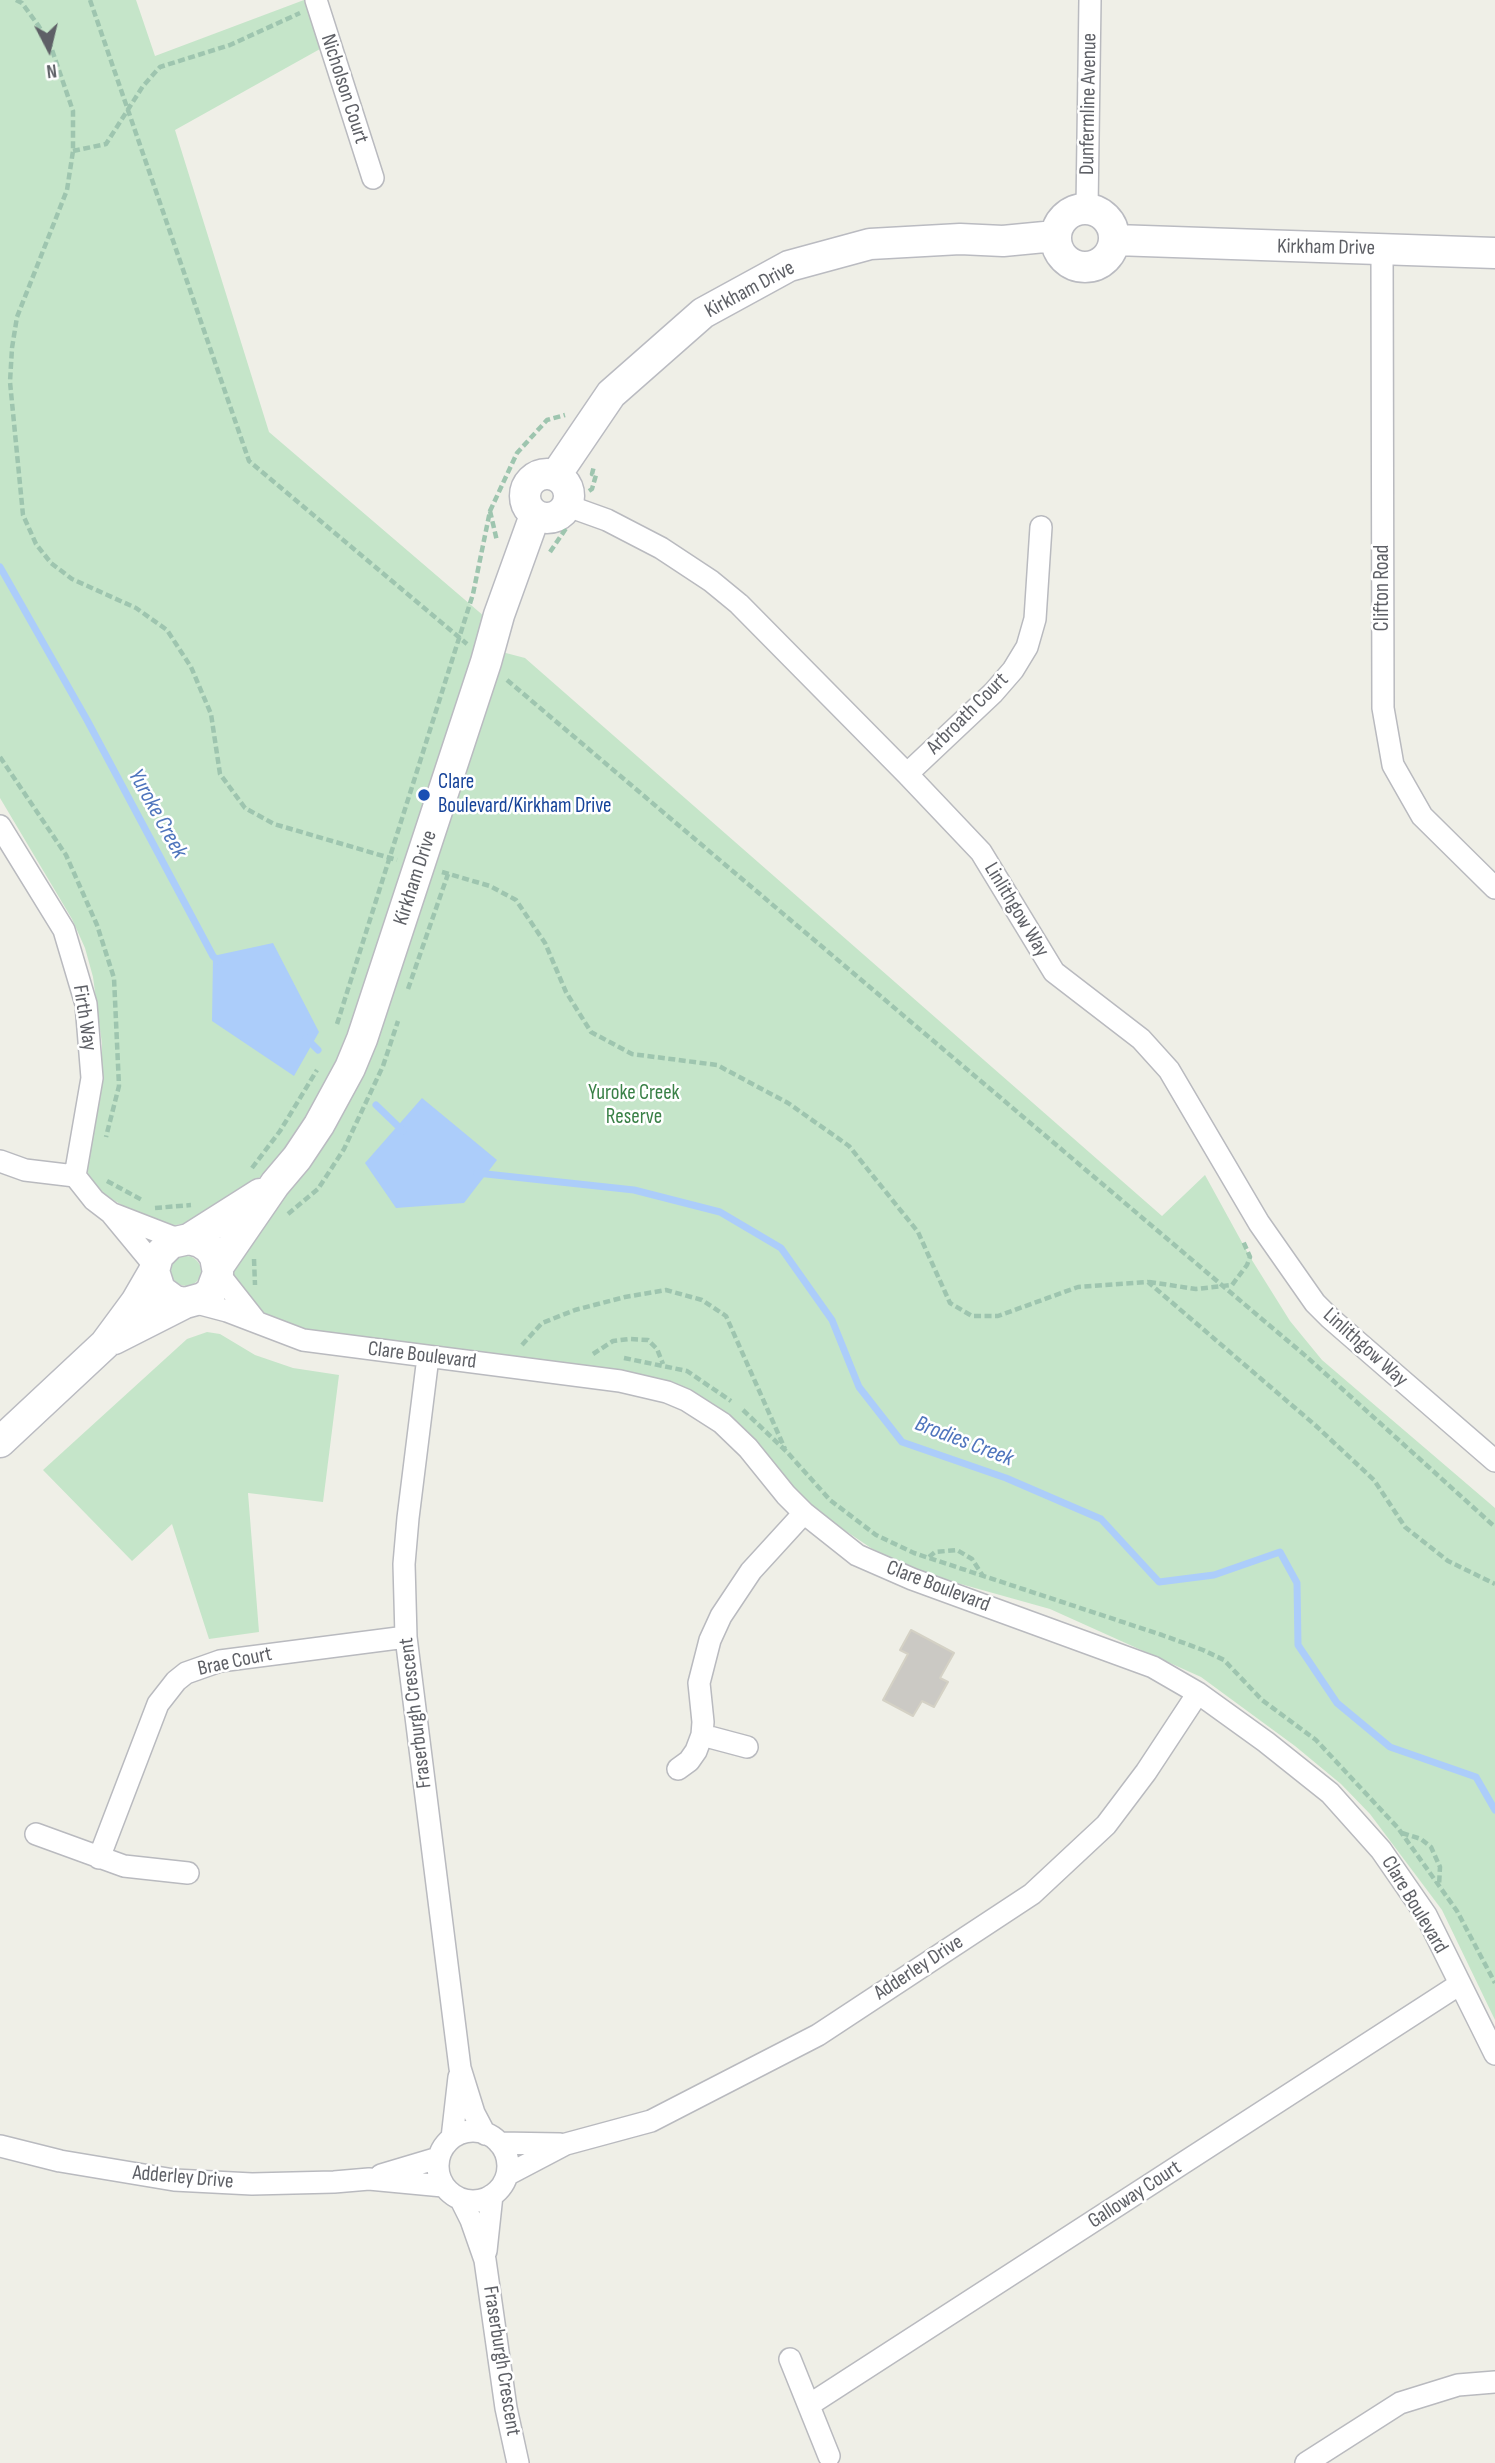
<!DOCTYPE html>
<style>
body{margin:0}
#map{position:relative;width:1495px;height:2463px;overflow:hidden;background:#efefe7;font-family:"Sofia Sans Condensed",sans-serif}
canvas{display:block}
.north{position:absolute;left:14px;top:14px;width:70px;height:70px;-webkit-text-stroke:5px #fff;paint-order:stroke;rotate:173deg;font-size:19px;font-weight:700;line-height:28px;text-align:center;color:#5e6066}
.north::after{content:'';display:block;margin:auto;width:24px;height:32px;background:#5e6066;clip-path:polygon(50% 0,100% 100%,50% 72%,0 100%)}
</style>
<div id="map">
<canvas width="1495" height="2463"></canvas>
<div class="north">N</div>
</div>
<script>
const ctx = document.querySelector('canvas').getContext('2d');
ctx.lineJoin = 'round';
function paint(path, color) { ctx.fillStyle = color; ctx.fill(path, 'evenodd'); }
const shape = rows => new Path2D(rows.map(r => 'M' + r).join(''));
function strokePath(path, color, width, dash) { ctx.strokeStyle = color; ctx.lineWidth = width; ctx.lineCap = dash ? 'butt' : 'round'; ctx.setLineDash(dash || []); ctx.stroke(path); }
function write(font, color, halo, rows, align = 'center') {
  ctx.font = font + ' "Sofia Sans Condensed",sans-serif'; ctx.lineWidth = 5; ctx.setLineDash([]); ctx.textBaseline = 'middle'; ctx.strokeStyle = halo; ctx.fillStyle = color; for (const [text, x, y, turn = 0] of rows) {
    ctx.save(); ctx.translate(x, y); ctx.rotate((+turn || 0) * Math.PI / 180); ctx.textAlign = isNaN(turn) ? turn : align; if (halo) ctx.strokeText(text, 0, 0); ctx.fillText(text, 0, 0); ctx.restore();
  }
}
paint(shape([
 [0,0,136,0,155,56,304,0,320,49,175,130,269,432,485,617,339,1070,282,1154,233,1205,207,1220,176,1225,154,1224,105,1195,93,1184,86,1169,102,1076,102,1044,93,977,85,948,72,919,0,798],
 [502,652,525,658,1162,1216,1205,1175,1250,1257,1290,1321,1322,1360,1495,1508,1495,2020,1442,1910,1370,1814,1341,1784,1295,1746,1201,1677,1050,1609,950,1581,899,1562,871,1548,819,1513,800,1495,728,1416,682,1387,664,1380,628,1372,304,1331,269,1317,256,1309,237,1288,231,1271,285,1192],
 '171 1271a15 15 0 1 1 30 0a15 15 0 1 1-30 0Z',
 [207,1332,220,1334,255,1355,293,1368,339,1375,323,1502,248,1493,259,1632,209,1639,172,1524,132,1561,43,1470,187,1339]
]), '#c5e5c9');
paint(shape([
 [273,943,319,1032,294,1076,212,1021,213,956],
 [422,1098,497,1160,464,1203,396,1208,365,1163]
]), '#accdfa');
strokePath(shape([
 [0,567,87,720,213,956,218,961],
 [306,1038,318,1050],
 [376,1105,403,1131],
 [477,1173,634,1190,720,1212,781,1248,832,1320,859,1387,902,1442,1006,1478,1101,1519,1159,1582,1214,1575,1280,1552,1297,1583,1298,1645,1337,1703,1390,1747,1476,1777,1495,1810]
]), '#accdfa', 7);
const building = shape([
 [911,1630,954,1653,940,1678,948,1682,934,1707,922,1701,913,1716,883,1700,908,1654,900,1650,911,1630]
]);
paint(building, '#cbc9c4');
strokePath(building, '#d4d1c5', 2);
const street = shape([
 [316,0,373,178],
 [1087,208,1090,0],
 [1382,249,1383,708,1393,765,1422,816,1495,888],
 [568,506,607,520,661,548,711,581,739,604,907,774,981,852,1054,972,1141,1039,1169,1070,1259,1223,1315,1303,1330,1318,1495,1461],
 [907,774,993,693,1013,670,1027,647,1035,619,1041,527],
 [0,826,64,930,86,1004,92,1078,75,1176,94,1200,111,1213,154,1265],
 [0,1161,25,1170,75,1176],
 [113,1214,180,1240],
 [218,1273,255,1320],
 [193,1302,227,1311,303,1340,620,1381,667,1392,686,1400,722,1423,748,1448,786,1495,804,1513,857,1555,912,1579,1153,1667,1198,1693,1266,1742,1330,1793,1381,1850,1426,1915,1495,2054],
 [428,1357,408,1518,404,1564,406,1637,460,2068,474,2113,485,2134],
 [702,1735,747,1747],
 [678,1769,689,1761,696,1751,702,1735,703,1722,699,1683,710,1640,721,1616,751,1571,804,1513],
 [36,1834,124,1866,188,1873],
 [99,1858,158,1704,176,1681,186,1673,220,1661,406,1637],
 '438 2166a35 35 0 1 1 70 0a35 35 0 1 1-70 0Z',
 [452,2138,459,2077],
 [499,2143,560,2144],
 [0,2146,60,2161,174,2180,252,2184,334,2182,369,2179,443,2186],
 [381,2175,438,2158],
 [507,2175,566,2144,651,2121,818,2035,1032,1894,1106,1825,1146,1772,1198,1693],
 [461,2200,471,2220,485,2260,506,2408,518,2463],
 [486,2251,492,2195],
 [790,2359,829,2456],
 [809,2405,1460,1984],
 [1306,2463,1400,2403,1458,2385,1495,2382]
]);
const secondary = shape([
 '1056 238a29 29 0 1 1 58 0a29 29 0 1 1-58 0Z',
 [1115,240,1495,253],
 '525 496a22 22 0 1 1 44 0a22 22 0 1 1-44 0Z',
 [556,475,611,394,703,313,789,266,870,244,960,239,1003,241,1055,236],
 [189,1239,200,1242,209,1248,215,1257,218,1273,211,1292,203,1298,185,1303,175,1301,160,1290,154,1271,158,1256,171,1243,189,1239,260,1194],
 [218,1267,275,1184,297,1158,319,1125,350,1068,362,1039,486,662,499,615,535,515],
 [114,1339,185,1303],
 [0,1442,105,1344,136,1302,154,1271]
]);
strokePath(street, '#b9babf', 24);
strokePath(secondary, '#babbc1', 33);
strokePath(shape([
 [16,0,22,3,38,25,51,47,73,111,73,151,67,190,17,317,12,348,10,382,23,515,36,544,51,563,72,579,136,608,167,630,191,667,211,714,220,774,245,808,274,824,397,860],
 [90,0,249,461,467,644],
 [73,151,106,144,143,86,160,67,230,45,300,13],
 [589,491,592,489,596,475,592,474,594,466],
 [490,511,497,541],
 [550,552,567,527],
 [507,680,1308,1358,1495,1527],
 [0,757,66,855,97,925,114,978,119,1086,106,1137],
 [442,872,490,886,516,900,545,943,566,992,591,1032,632,1054,717,1065,788,1103,849,1146,918,1232,950,1303,972,1316,998,1316,1078,1287,1148,1282,1315,1425,1374,1480,1405,1527,1448,1561,1495,1584],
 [408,989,448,874],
 [337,1024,473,594,490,511,517,453,547,420,565,415],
 [252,1168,280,1131,317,1070],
 [107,1181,142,1200],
 [155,1208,191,1205],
 [288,1214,318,1189,344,1149,383,1066,398,1021],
 [254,1259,255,1285],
 [1149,1282,1196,1289,1232,1285,1247,1265,1250,1257,1243,1241],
 [522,1345,542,1323,575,1310,625,1297,666,1290,702,1300,726,1316,785,1449],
 [593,1354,613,1341,629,1339,648,1340,657,1349,663,1364],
 [624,1358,687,1371,731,1401],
 [743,1410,787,1452,830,1500,876,1535,914,1553,1162,1635,1203,1650,1224,1660,1262,1700,1316,1740,1398,1828,1457,1911,1495,1983],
 [929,1557,935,1552,957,1550,972,1559,983,1576],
 [1402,1833,1421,1839,1431,1847,1440,1867,1439,1886]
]), '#9ec5af', 4.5, [7, 3.5]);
strokePath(street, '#fff', 21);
strokePath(secondary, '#fff', 30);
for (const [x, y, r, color] of [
 [424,795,7,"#1a4fb4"]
]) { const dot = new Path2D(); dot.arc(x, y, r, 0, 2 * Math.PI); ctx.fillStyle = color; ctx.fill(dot); strokePath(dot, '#fff', 2.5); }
write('21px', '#5e6066', '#fff', [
 ["Nicholson Court",344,89,72],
 ["Dunfermline Avenue",1089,104,-89],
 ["Kirkham Drive",1326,248,1],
 ["Kirkham Drive",750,290,-28],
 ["Clifton Road",1383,588,-90],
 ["Arbroath Court",968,714,-45],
 ["Kirkham Drive",416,878,-72],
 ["Linlithgow Way",1016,910,59],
 ["Firth Way",84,1018,81],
 ["Linlithgow Way",1365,1348,42],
 ["Clare Boulevard",422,1356,7],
 ["Clare Boulevard",938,1587,21],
 ["Brae Court",235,1662,-12],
 ["Fraserburgh Crescent",416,1713,-97],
 ["Clare Boulevard",1414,1905,59],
 ["Adderley Drive",919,1968,-33],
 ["Adderley Drive",183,2178,5],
 ["Galloway Court",1135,2195,-33],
 ["Fraserburgh Crescent",501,2361,81]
]);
write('21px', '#164399', '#fff', [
 ["Clare",438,783],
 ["Boulevard/Kirkham Drive",438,807]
], 'left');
write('21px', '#3a8147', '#fff', [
 ["Yuroke Creek",634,1094],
 ["Reserve",634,1118]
]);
write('italic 23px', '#4f75bd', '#fff', [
 ["Yuroke Creek",157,814,61],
 ["Brodies Creek",964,1442,21]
]);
</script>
